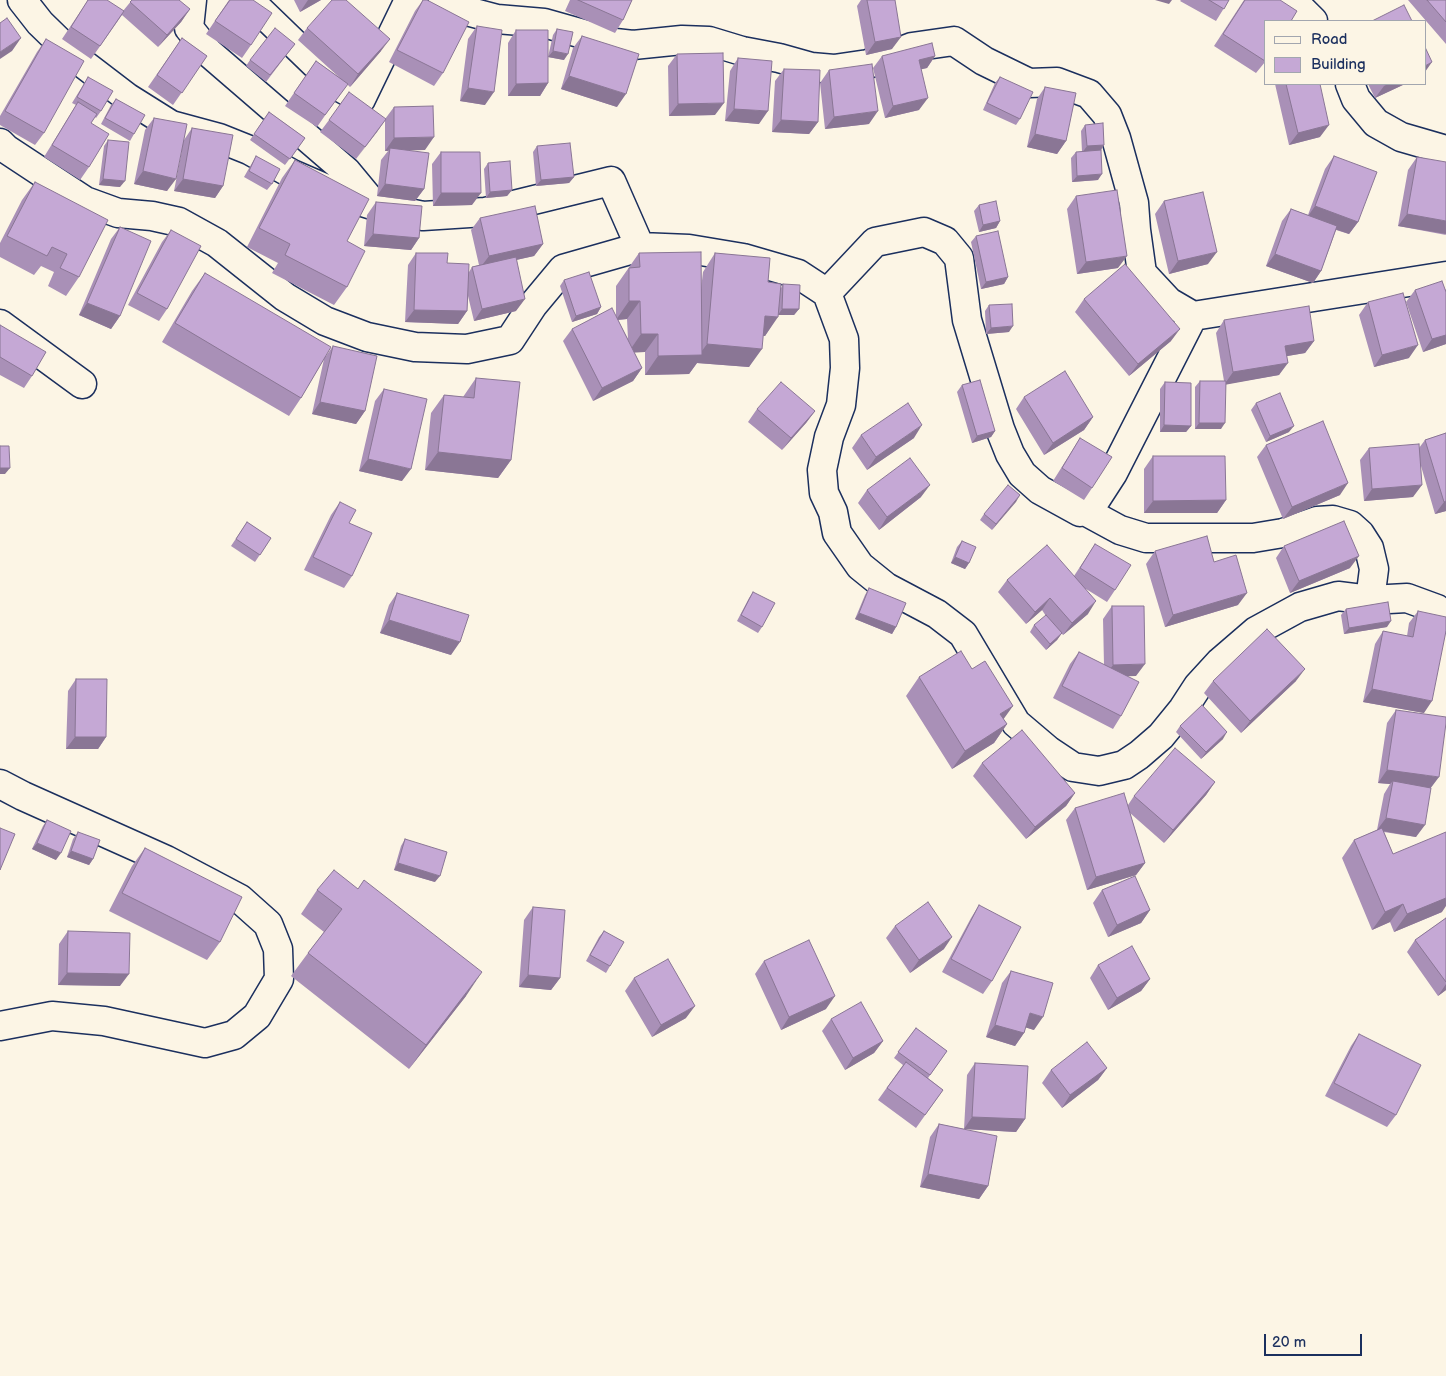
<!DOCTYPE html>
<style>
body{margin:0}
#map{position:relative;width:1446px;height:1376px;overflow:hidden;background:#fcf5e5;font-family:"Balsamiq Sans",sans-serif}
canvas{display:block}
.legend{position:absolute;left:1264px;top:20px;width:162px;height:65px;box-sizing:border-box;background:#fcf5e5;border:1px solid #a2a6af;margin:0;padding:6px 9px;list-style:none;font-size:15px;color:#1b2f5e}
.legend li{display:flex;align-items:center;gap:10px;height:25px}
.legend b{width:25px;border:1px solid #a2a6af}
.scale{position:absolute;left:1264px;top:1334px;width:98px;height:22px;box-sizing:border-box;border:2px solid #1b2f5e;border-top:0;padding-left:6px;font-size:15px;line-height:18px;white-space:nowrap;color:#1b2f5e;-webkit-text-stroke:4px #fcf5e5;paint-order:stroke}
</style>
<div id="map">
<canvas width="1446" height="1376"></canvas>
<ul class="legend">
<li><b style="height:6px;background:#fcf5e5"></b>Road</li>
<li><b style="height:14px;background:#c5a8d5"></b>Building</li>
</ul>
<div class="scale">20 m</div>
</div>
<script>
const ctx = document.querySelector('canvas').getContext('2d');
ctx.lineJoin = 'round';
const shape = rows => new Path2D(rows.map(r => 'M' + r).join(''));
function strokePath(path, color, width, dash) { ctx.strokeStyle = color; ctx.lineWidth = width; ctx.lineCap = dash ? 'butt' : 'round'; ctx.setLineDash(dash || []); ctx.stroke(path); }
function paint(path, color) { ctx.fillStyle = color; ctx.fill(path, 'evenodd'); }
const minor = shape([
 [22,0,40,23,77,59,128,98,171,125,219,138,249,150,292,174,343,196,375,206,423,216,485,212,611,181,640,247],
 [192,0,189,28,208,52,346,171,375,206],
 [249,0,338,86,361,99,409,0],
 [443,0,455,8,497,19,544,23,615,43,633,45,682,40,709,41,742,51,779,58,811,67,834,69,868,64,912,47,954,41,984,61,1029,83,1057,82,1089,94,1107,115,1116,138,1134,203,1136,230,1142,273,1169,302,1193,316,1446,276],
 [1292,0,1313,21],
 [1350,84,1356,99,1376,123,1401,137,1446,150],
 [0,143,6,149,85,201,118,213,152,216,179,222,217,243,285,297,325,321,367,337,415,347,467,349,510,340,533,305,563,269,640,247,689,249,743,258,798,274,827,293,844,339,845,368,841,405,829,437,822,470,824,493,833,512,837,533,860,566,886,587,937,614,963,634,1016,723,1049,751,1073,767,1099,771,1124,765,1139,755,1161,736,1183,709,1198,686,1220,662,1256,631,1300,607,1338,596,1370,600,1407,598,1437,609,1446,617],
 [827,293,875,242,924,232,945,241,959,258,967,320,1000,429,1010,454,1022,474,1040,490,1080,512,1091,507,1113,473,1193,316],
 [0,324,82,384],
 [1085,511,1120,530,1146,538,1253,538,1283,533,1317,521,1333,520,1350,525,1360,534,1369,548,1374,569,1370,600],
 [0,784,23,796,166,860,240,899,268,924,278,949,279,979,257,1016,234,1035,205,1043,104,1021,52,1016,0,1026]
]);
strokePath(minor, '#1b2f5e', 31);
strokePath(minor, '#fcf5e5', 28);
paint(shape([
 [88,0,123,11,132,0,190,9,181,22,158,47,122,15,91,59,62,39],
 [229,0,251,45,242,58,206,34],
 [294,0,321,0,300,12],
 [423,0,443,73,434,86,389,62,415,11],
 [570,0,632,0,623,20,615,33,565,11],
 [861,0,895,0,892,49,866,55,857,6],
 [1181,0,1229,0,1216,21,1180,1],
 [1244,0,1280,0,1265,21,1265,62,1256,73,1214,46],
 [1408,0,1446,0,1446,44],
 [477,26,485,105,460,101,468,39],
 [307,28,381,51,350,87,347,84,317,127,285,106,316,61,340,78,298,40],
 [557,29,564,60,548,57,548,83,540,96,508,96,508,43,516,30,548,57,553,35],
 [582,36,617,107,561,89,573,48],
 [182,38,207,56,173,105,148,87],
 [46,39,44,133,35,145,0,125,0,116,37,52],
 [295,44,266,82,246,66,250,60],
 [677,54,715,115,669,116,668,66],
 [882,56,935,56,927,68,921,69,919,110,885,118,873,68],
 [738,58,759,124,725,121,730,71],
 [784,69,818,122,809,134,772,132,775,81],
 [829,70,869,124,825,129,820,83],
 [88,77,101,111,96,118,95,117,91,123,89,167,80,180,44,157,76,105,72,103],
 [1000,77,1020,119,1016,125,983,110,995,83],
 [1275,84,1320,84,1320,137,1289,145],
 [1368,84,1405,84,1375,98],
 [1045,87,1066,141,1057,154,1027,147,1037,99],
 [116,99,134,134,130,141,101,124,111,105],
 [394,107,425,150,408,150,424,189,415,201,377,196,381,160,388,151,385,151,385,120,356,159,320,132,329,120,385,119],
 [269,112,305,138,285,165,250,140],
 [154,118,184,140,192,128,223,186,215,198,174,191,182,150,167,191,134,184,145,130],
 [1085,125,1104,145,1101,150,1098,180,1072,182,1071,158,1076,152,1082,152,1081,131],
 [108,140,120,187,99,185,104,146],
 [537,146,574,177,569,183,536,186,533,152],
 [441,152,472,205,433,206,432,164],
 [256,156,272,184,267,190,244,177],
 [1334,156,1358,222,1349,234,1336,230,1321,271,1313,283,1266,266,1282,221,1291,209,1308,215,1325,169],
 [1417,157,1446,235,1398,226,1408,170],
 [295,160,347,241,347,287,334,305,272,273,278,263,247,247,282,178],
 [488,163,512,190,507,196,486,198,484,169],
 [35,182,79,277,66,296,48,286,54,272,41,266,34,275,0,257,0,243,22,200],
 [1076,196,1118,268,1077,274,1067,209],
 [1164,201,1208,264,1169,274,1155,214],
 [376,202,419,238,411,250,364,246,367,215],
 [979,205,1000,221,996,228,979,232,974,211],
 [480,218,543,244,534,256,516,260,516,311,474,321,468,296,467,311,458,324,405,322,408,265,416,253,469,272,472,267,479,265,471,230],
 [120,227,120,316,111,329,79,315,111,239],
 [171,230,167,309,159,321,128,305,162,242],
 [976,236,1008,277,1004,284,981,289,971,242],
 [639,253,701,289,703,272,715,253,768,282,781,288,783,284,799,309,794,315,778,315,765,336,763,336,749,367,697,363,689,374,645,375,645,352,634,352,642,368,633,381,593,401,563,341,572,329,616,317,616,286],
 [627,319,628,339,618,320],
 [205,273,326,356,333,346,365,411,356,424,312,414,324,359,301,398,289,416,162,342,192,291],
 [564,280,601,307,597,314,572,322,560,286],
 [1446,289,1446,344,1423,352,1406,302,1415,290,1445,290],
 [1084,299,1171,341,1129,376,1075,312],
 [1368,302,1409,358,1374,367,1359,315],
 [989,305,1009,332,986,334,985,311],
 [1224,320,1314,341,1305,353,1287,356,1279,375,1226,384,1221,429,1195,429,1195,387,1200,381,1224,381,1216,333],
 [0,325,32,376,24,388,0,375],
 [476,378,511,460,498,478,425,470,431,413,444,395,463,397],
 [1165,382,1191,426,1186,432,1160,432,1160,389],
 [962,385,995,431,991,437,972,443,957,392],
 [384,389,402,481,359,471,375,401],
 [1024,397,1093,417,1084,430,1044,455,1016,409],
 [1256,403,1289,432,1266,442,1251,410],
 [757,409,815,411,806,423,782,450,748,422],
 [1446,433,1446,511,1435,514,1421,466,1413,497,1364,501,1360,460,1369,448,1419,448,1425,440],
 [861,435,914,438,867,470,852,448],
 [1080,438,1092,488,1084,500,1053,481],
 [1266,445,1340,495,1283,519,1257,457],
 [1153,456,1226,500,1217,513,1144,513,1144,469],
 [867,490,921,497,879,530,858,503],
 [1020,495,992,530,980,520,984,514],
 [340,502,349,523,352,576,344,588,304,570,331,515],
 [247,522,271,538,255,562,231,546],
 [962,541,969,563,965,569,951,563,957,547],
 [1095,544,1115,590,1107,602,1086,589,1088,614,1063,635,1058,629,1062,633,1057,640,1046,650,1030,632,1034,625,1046,616,1042,610,1026,624,998,592,1007,580,1074,576],
 [1284,546,1350,568,1290,593,1276,558],
 [1155,551,1214,562,1238,605,1165,627,1146,564],
 [869,588,896,627,892,634,855,619,865,595],
 [753,592,762,627,758,633,737,621,749,598],
 [397,593,451,655,380,633,389,605],
 [1112,606,1136,676,1127,676,1121,716,1113,729,1053,698,1070,664,1079,652,1104,665,1103,619],
 [1346,609,1387,627,1344,634,1341,615],
 [1418,611,1424,713,1363,702,1375,644,1383,631,1407,636,1409,623],
 [919,677,1007,724,994,743,952,769,906,696],
 [76,679,106,737,98,749,66,749,68,691],
 [1213,681,1296,681,1241,733,1204,693],
 [1396,710,1431,788,1416,837,1384,832,1393,854,1442,912,1394,932,1390,922,1372,930,1342,858,1354,840,1377,830,1384,794,1390,784,1378,783,1387,723],
 [1180,726,1223,739,1201,759,1176,732],
 [982,763,1075,793,1066,806,1026,839,973,776],
 [1215,782,1206,795,1164,843,1130,813,1145,863,1136,875,1087,890,1066,820,1075,808,1128,805,1134,796],
 [47,820,56,860,32,849,43,826],
 [78,832,93,859,89,865,67,857,73,839],
 [405,839,435,882,394,870,401,846],
 [145,848,220,942,207,960,109,911,132,866],
 [358,889,466,996,409,1069,291,976,308,953,324,932,301,914,317,890],
 [1102,890,1150,910,1141,923,1108,937,1093,903],
 [979,905,992,981,983,994,942,972,971,918],
 [533,907,560,978,551,990,519,987,524,920],
 [1446,918,1446,990,1438,996,1407,952,1415,940],
 [895,926,944,949,910,973,886,938],
 [68,931,120,986,58,985,59,944],
 [604,931,610,966,606,973,586,961,599,937],
 [764,961,826,1009,781,1030,755,974],
 [1098,965,1150,979,1141,991,1108,1010,1090,978],
 [1011,971,1034,1030,1025,1027,1024,1033,1015,1046,986,1037,1002,983],
 [634,978,686,1018,652,1037,625,991],
 [831,1019,883,1041,874,1053,845,1070,822,1031],
 [916,1028,947,1051,928,1078,943,1090,916,1128,878,1100,903,1065,894,1058],
 [1359,1034,1396,1115,1387,1127,1325,1096,1351,1046],
 [975,1063,1025,1119,1016,1132,964,1129,988,1186,979,1199,920,1187,930,1137,939,1124,964,1129,967,1075],
 [1107,1068,1098,1080,1062,1108,1042,1083,1051,1070]
]), '#a990b7');
paint(shape([
 [308,0,321,0,300,12],
 [1155,0,1172,0,1169,4],
 [190,9,181,22,158,47,167,35],
 [901,37,892,49,866,55,875,42],
 [21,38,12,51,0,59,0,52],
 [390,39,381,51,350,87,358,74],
 [553,51,568,54,564,60,548,57],
 [935,56,927,68,910,72,919,60],
 [1432,62,1425,72,1425,66],
 [569,76,626,94,617,107,561,89],
 [548,83,540,96,508,96,516,84],
 [1388,84,1405,84,1375,98,1384,86],
 [468,88,494,92,485,105,460,101],
 [928,98,919,110,885,118,893,106],
 [724,103,715,115,669,116,678,104],
 [734,109,768,111,759,124,725,121],
 [878,111,869,124,825,129,834,117],
 [386,119,377,132,356,159],
 [781,120,818,122,809,134,772,132],
 [1329,125,1320,137,1289,145,1298,133],
 [1035,134,1066,141,1057,154,1027,147],
 [434,137,425,150,389,151,390,148,388,151,385,151,394,138],
 [1104,145,1100,151,1082,153,1087,146],
 [143,171,176,179,167,191,134,184],
 [1102,174,1098,180,1072,182,1077,176],
 [574,177,569,183,536,186,541,180],
 [103,179,125,181,120,187,99,185],
 [183,179,223,186,215,198,174,191],
 [385,184,424,189,415,201,377,196],
 [512,190,507,196,486,198,490,192],
 [441,193,481,193,472,205,433,206],
 [1315,206,1358,222,1349,234,1306,219],
 [1407,214,1446,221,1446,234,1398,226],
 [1000,221,996,228,979,232,983,225],
 [373,234,419,238,411,250,364,246],
 [543,244,534,256,480,268,489,256],
 [1217,252,1208,264,1169,274,1178,261],
 [1275,254,1321,271,1313,283,1266,266],
 [1127,256,1118,268,1077,274,1086,262],
 [1008,277,1004,284,981,289,986,282],
 [525,299,516,311,474,321,482,309],
 [629,301,640,301,627,319,616,320],
 [87,303,120,316,111,329,79,315],
 [601,307,597,314,572,322,576,316],
 [782,309,799,309,794,315,778,315],
 [414,310,467,311,458,324,405,322],
 [765,316,778,317,765,336,752,335],
 [1013,326,1009,332,986,334,991,328],
 [1180,329,1171,341,1129,376,1138,364],
 [641,334,658,334,645,352,628,353],
 [1446,335,1446,344,1423,352,1432,339],
 [1314,341,1305,353,1276,358,1285,346],
 [707,344,762,349,749,367,697,363,689,374,645,375,658,356,699,355],
 [1418,345,1409,358,1374,367,1382,355],
 [1288,363,1279,375,1224,385,1233,372],
 [642,368,633,381,593,401,602,388],
 [320,402,365,411,356,424,312,414],
 [815,411,806,423,782,450,791,438],
 [1093,417,1084,430,1044,455,1053,443],
 [1199,423,1225,423,1221,429,1195,429],
 [922,425,914,438,867,470,876,457],
 [1164,425,1191,426,1186,432,1160,432],
 [1294,426,1289,432,1266,442,1270,436],
 [995,431,991,437,972,443,977,436],
 [438,452,511,460,498,478,425,470],
 [368,459,411,469,402,481,359,471],
 [0,468,10,468,5,474,0,474],
 [1348,483,1340,495,1283,519,1292,507],
 [930,485,921,497,879,530,887,517],
 [1422,485,1413,497,1364,501,1372,489],
 [1020,495,1016,502,992,530,996,524],
 [1226,500,1217,513,1144,513,1153,501],
 [1446,501,1446,511,1435,514,1444,502],
 [1359,556,1350,568,1290,593,1299,581],
 [955,557,969,563,965,569,951,563],
 [1247,593,1238,605,1165,627,1173,615],
 [1050,598,1042,610,1026,624,1035,612],
 [1096,601,1088,614,1063,635,1072,623],
 [859,613,896,627,892,634,855,619],
 [389,620,460,642,451,655,380,633],
 [1391,621,1387,627,1344,634,1349,628],
 [1062,633,1057,640,1046,650,1050,644],
 [1145,664,1136,676,1104,677,1113,665],
 [1305,669,1296,681,1241,733,1250,721],
 [1372,689,1432,701,1424,713,1363,702],
 [1013,706,1000,724,1000,714],
 [1007,724,994,743,952,769,965,751],
 [1227,732,1223,739,1201,759,1206,752],
 [75,737,106,737,98,749,66,749],
 [1387,770,1439,777,1430,789,1393,781,1390,784,1378,783],
 [1215,782,1206,795,1164,843,1173,830],
 [1075,793,1066,806,1026,839,1035,827],
 [1386,818,1425,825,1416,837,1377,830],
 [37,843,61,853,56,860,32,849],
 [71,851,93,859,89,865,67,857],
 [398,863,440,876,435,882,394,870],
 [1145,863,1136,875,1087,890,1096,877],
 [1446,889,1446,906,1442,912,1394,932,1407,914],
 [1403,904,1390,922,1372,930,1385,912],
 [1150,910,1141,923,1108,937,1117,925],
 [952,937,944,949,910,973,919,960],
 [482,972,466,996,409,1069,426,1045],
 [67,973,129,974,120,986,58,985],
 [528,975,560,978,551,990,519,987],
 [1150,979,1141,991,1108,1010,1117,998],
 [1446,984,1446,990,1438,996],
 [835,996,826,1009,781,1030,789,1017],
 [695,1006,686,1018,652,1037,661,1025],
 [1030,1013,1043,1017,1034,1030,1021,1026],
 [995,1025,1024,1033,1015,1046,986,1037],
 [883,1041,874,1053,845,1070,853,1058],
 [1107,1068,1098,1080,1062,1108,1070,1095],
 [972,1117,1025,1119,1016,1132,964,1129],
 [928,1174,988,1186,979,1199,920,1187]
]), '#8a7695');
const building = shape([
 [88,0,107,0,124,11,100,46,71,27,88,0],
 [132,0,179,0,190,9,167,35,130,2,132,0],
 [230,0,253,0,272,13,251,45,215,21,230,0],
 [332,0,346,0,390,39,358,74,307,28,332,0],
 [423,0,427,0,469,22,443,73,397,50,423,0],
 [578,0,632,0,623,20,578,0],
 [867,0,895,0,901,37,875,42,867,0],
 [1209,0,1229,0,1224,9,1209,0],
 [1245,0,1280,0,1297,11,1291,21,1265,21,1265,61,1223,34,1245,0],
 [1427,0,1446,0,1446,22,1427,0],
 [1404,5,1412,21,1372,21,1404,5],
 [7,18,21,38,0,52,0,23,7,18],
 [477,26,502,30,494,92,468,88,477,26],
 [275,28,295,44,270,75,250,60,275,28],
 [557,29,573,32,568,54,553,51,557,29],
 [516,30,548,30,548,83,516,84,516,30],
 [582,36,639,54,626,94,569,76,582,36],
 [182,38,207,56,182,93,157,75,182,38],
 [46,39,84,61,44,133,5,111,46,39],
 [932,43,935,56,919,60,928,98,893,106,882,56,932,43],
 [1425,47,1432,62,1425,66,1425,47],
 [723,53,724,103,678,104,677,54,723,53],
 [738,58,772,61,768,111,734,109,738,58],
 [316,61,348,84,325,115,294,93,316,61],
 [872,64,878,111,834,117,829,70,872,64],
 [784,69,820,70,818,122,781,120,784,69],
 [88,77,113,91,101,111,77,97,88,77],
 [1000,77,1033,92,1020,119,987,103,1000,77],
 [1286,84,1320,84,1329,125,1298,133,1286,84],
 [1045,87,1076,93,1066,141,1035,134,1045,87],
 [349,92,386,119,365,147,329,120,349,92],
 [116,99,145,115,134,134,105,118,116,99],
 [78,102,97,114,91,123,109,134,89,167,52,145,78,102],
 [433,106,434,137,394,138,394,107,433,106],
 [269,112,305,138,290,159,254,134,269,112],
 [154,118,187,124,176,179,143,171,154,118],
 [1103,123,1104,145,1087,146,1085,125,1103,123],
 [192,128,233,135,223,186,183,179,192,128],
 [108,140,129,142,125,181,103,179,108,140],
 [570,143,574,177,541,180,537,146,570,143],
 [390,148,429,153,424,189,385,184,390,148],
 [1101,150,1102,174,1077,176,1076,152,1101,150],
 [441,152,480,152,481,193,441,193,441,152],
 [256,156,280,169,272,184,249,171,256,156],
 [1334,156,1377,172,1358,222,1315,206,1334,156],
 [1417,157,1446,162,1446,221,1407,214,1417,157],
 [295,160,369,199,347,241,365,251,347,287,285,255,290,244,259,228,295,160],
 [510,161,512,190,490,192,488,163,510,161],
 [35,182,108,220,79,277,60,268,67,254,52,247,47,256,7,236,35,182],
 [1117,190,1127,256,1086,262,1076,196,1117,190],
 [1203,192,1217,252,1178,261,1164,201,1203,192],
 [996,201,1000,221,983,225,979,205,996,201],
 [376,202,422,206,419,238,373,234,376,202],
 [535,206,543,244,489,256,480,218,535,206],
 [1291,209,1337,226,1321,271,1275,254,1291,209],
 [120,227,151,241,120,316,87,303,120,227],
 [171,230,201,246,167,309,137,293,171,230],
 [998,231,1008,277,986,282,976,236,998,231],
 [701,252,702,355,658,356,658,334,641,334,640,301,629,301,629,268,640,267,639,253,701,252],
 [416,253,448,253,447,263,469,264,467,311,414,310,416,253],
 [715,253,770,258,768,282,781,284,778,317,765,316,762,349,707,344,715,253],
 [516,257,525,299,482,309,472,267,516,257],
 [1125,264,1180,329,1138,364,1084,299,1125,264],
 [589,272,601,307,576,316,564,280,589,272],
 [205,273,331,347,301,398,175,323,205,273],
 [1442,281,1446,292,1446,335,1432,339,1415,290,1442,281],
 [783,284,800,285,799,309,782,309,783,284],
 [1403,293,1418,345,1382,355,1368,302,1403,293],
 [1012,304,1013,326,991,328,989,305,1012,304],
 [1309,306,1314,341,1285,346,1288,363,1233,372,1224,320,1309,306],
 [612,308,642,368,602,388,572,329,612,308],
 [0,325,46,352,32,376,0,357,0,325],
 [333,346,377,356,365,411,320,402,333,346],
 [1065,371,1093,417,1053,443,1024,397,1065,371],
 [476,378,520,382,511,460,438,452,444,395,474,398,476,378],
 [980,380,995,431,977,436,962,385,980,380],
 [1200,381,1226,381,1225,423,1199,423,1200,381],
 [781,382,815,411,791,438,757,409,781,382],
 [1165,382,1191,383,1191,426,1164,425,1165,382],
 [384,389,427,399,411,469,368,459,384,389],
 [1280,393,1294,426,1270,436,1256,403,1280,393],
 [908,403,922,425,876,457,861,435,908,403],
 [1323,421,1348,483,1292,507,1266,445,1323,421],
 [1446,433,1446,501,1444,502,1425,440,1446,433],
 [1080,438,1112,457,1092,488,1062,468,1080,438],
 [1419,444,1422,485,1372,489,1369,448,1419,444],
 [0,446,9,446,10,468,0,468,0,446],
 [1153,456,1225,456,1226,500,1153,501,1153,456],
 [910,458,930,485,887,517,867,490,910,458],
 [1008,485,1020,495,996,524,984,514,1008,485],
 [340,502,356,510,349,523,372,533,352,576,313,557,340,502],
 [1344,521,1359,556,1299,581,1284,546,1344,521],
 [247,522,271,538,260,555,236,539,247,522],
 [1207,536,1214,562,1236,555,1247,593,1173,615,1155,551,1207,536],
 [962,541,976,547,969,563,955,557,962,541],
 [1095,544,1131,565,1115,590,1080,568,1095,544],
 [1047,545,1096,601,1072,623,1050,598,1035,612,1007,580,1047,545],
 [869,588,906,603,896,627,859,613,869,588],
 [753,592,775,603,762,627,741,615,753,592],
 [397,593,469,615,460,642,389,620,397,593],
 [1388,602,1391,621,1349,628,1346,609,1388,602],
 [1112,606,1144,606,1145,664,1113,665,1112,606],
 [1418,611,1446,617,1446,631,1432,701,1372,689,1383,631,1413,637,1418,611],
 [1046,615,1062,633,1050,644,1034,625,1046,615],
 [1267,629,1305,669,1250,721,1213,681,1267,629],
 [961,651,972,669,985,661,1013,706,1000,714,1007,724,965,751,919,677,961,651],
 [1079,652,1139,682,1121,716,1062,686,1079,652],
 [76,679,107,679,106,737,75,737,76,679],
 [1202,705,1227,732,1206,752,1180,726,1202,705],
 [1396,710,1446,717,1446,723,1439,777,1387,770,1396,710],
 [1022,730,1075,793,1035,827,982,763,1022,730],
 [1175,748,1215,782,1173,830,1134,796,1175,748],
 [1393,781,1431,788,1425,825,1386,818,1393,781],
 [1124,793,1145,863,1096,877,1075,808,1124,793],
 [47,820,71,831,61,853,37,843,47,820],
 [0,828,15,834,0,870,0,828],
 [1382,828,1393,854,1446,832,1446,898,1407,914,1403,904,1385,912,1354,840,1382,828],
 [78,832,100,840,93,859,71,851,78,832],
 [405,839,447,852,440,876,398,863,405,839],
 [145,848,242,897,220,942,122,893,145,848],
 [334,870,358,889,364,880,482,972,426,1045,308,953,342,909,317,890,334,870],
 [1135,876,1150,910,1117,925,1102,890,1135,876],
 [928,902,952,937,919,960,895,926,928,902],
 [979,905,1021,927,992,981,951,959,979,905],
 [533,907,565,910,560,978,528,975,533,907],
 [1446,918,1446,982,1415,940,1446,918],
 [68,931,130,933,129,974,67,973,68,931],
 [604,931,624,942,610,966,590,955,604,931],
 [809,940,835,996,789,1017,764,961,809,940],
 [1132,946,1150,979,1117,998,1098,965,1132,946],
 [668,959,695,1006,661,1025,634,978,668,959],
 [1011,971,1053,983,1043,1017,1030,1013,1024,1033,995,1025,1011,971],
 [861,1002,883,1041,853,1058,831,1019,861,1002],
 [916,1028,947,1051,930,1075,898,1052,916,1028],
 [1359,1034,1421,1065,1396,1115,1334,1083,1359,1034],
 [1087,1042,1107,1068,1070,1095,1051,1070,1087,1042],
 [906,1062,943,1090,925,1115,887,1088,906,1062],
 [975,1063,1028,1066,1025,1119,972,1117,975,1063],
 [939,1124,997,1136,988,1186,928,1174,939,1124]
]);
paint(building, '#c5a8d5');
strokePath(building, '#8a7695', 1);
</script>
